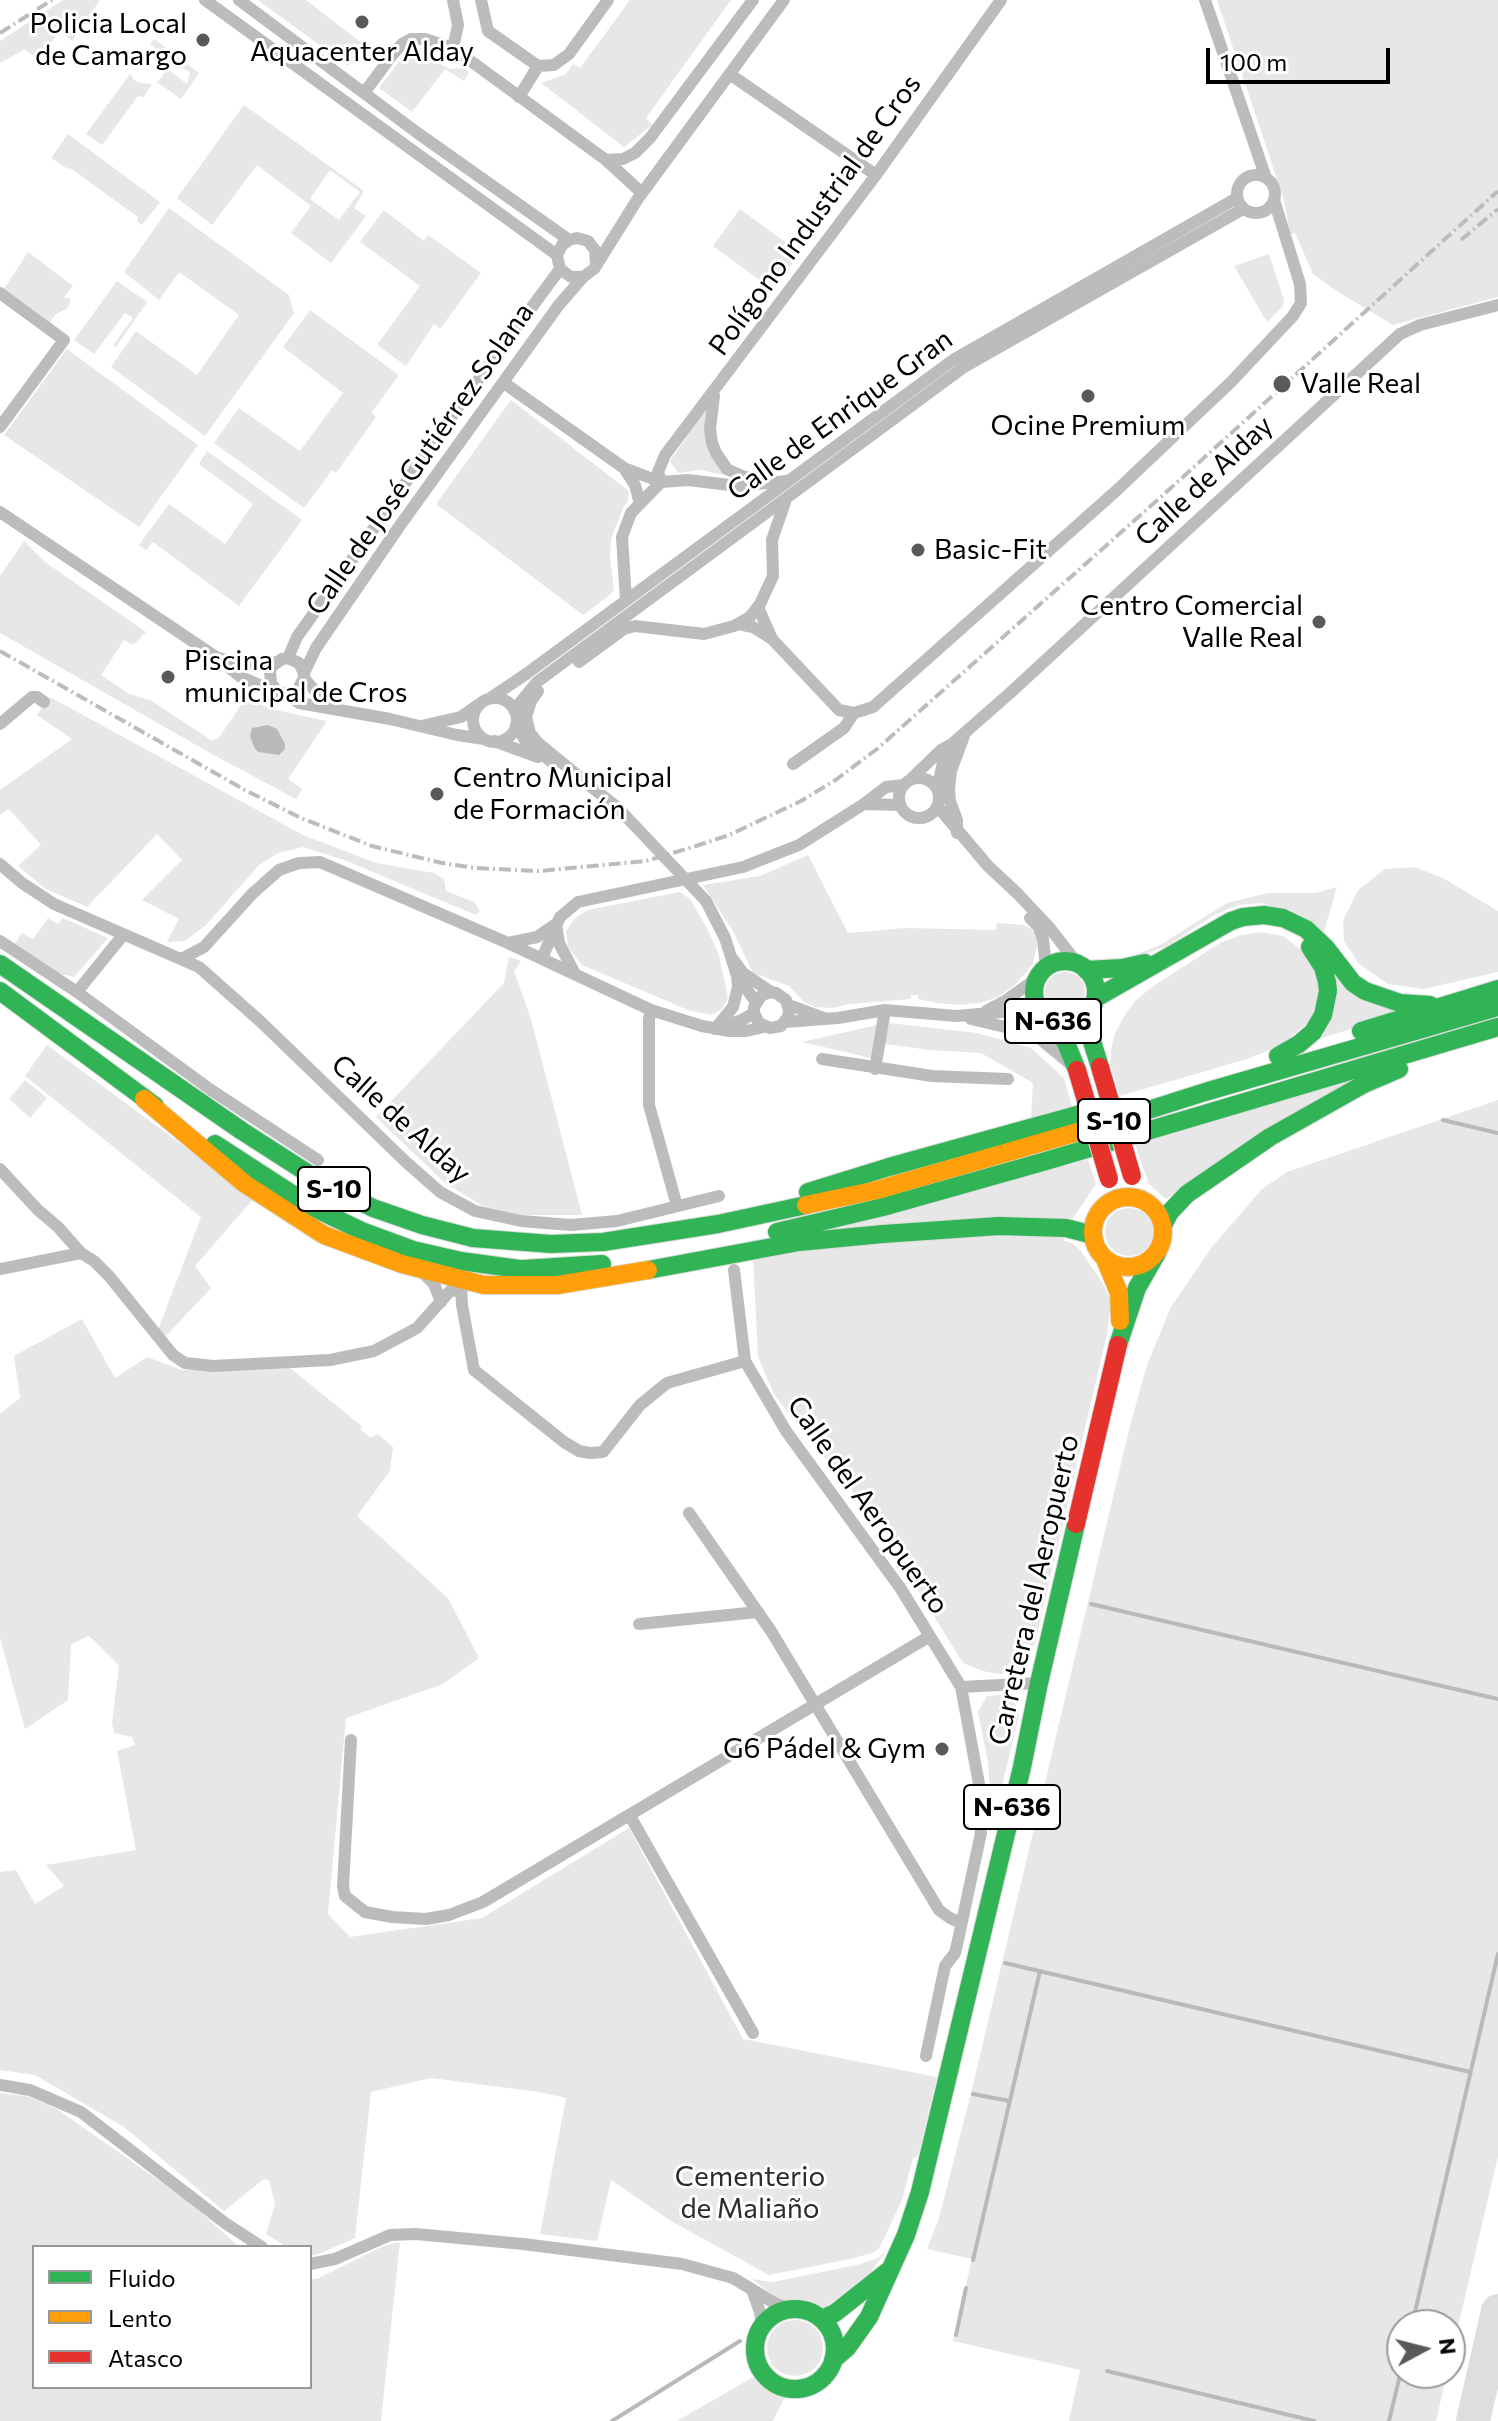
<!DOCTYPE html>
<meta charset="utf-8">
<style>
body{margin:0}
#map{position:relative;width:1498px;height:2421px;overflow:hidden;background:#fff;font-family:Commissioner,sans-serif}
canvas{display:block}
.legend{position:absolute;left:32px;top:2245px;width:280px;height:144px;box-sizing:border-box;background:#fff;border:2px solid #999;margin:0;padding:10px 14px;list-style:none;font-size:24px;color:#000}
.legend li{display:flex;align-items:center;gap:16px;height:40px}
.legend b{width:40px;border:2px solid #999}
.north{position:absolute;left:1386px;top:2309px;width:80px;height:80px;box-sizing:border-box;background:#fff;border:2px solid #999;border-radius:50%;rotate:83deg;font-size:22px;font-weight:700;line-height:32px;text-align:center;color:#000}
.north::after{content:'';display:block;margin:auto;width:28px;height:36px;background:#595959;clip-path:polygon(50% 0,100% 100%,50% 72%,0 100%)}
.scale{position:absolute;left:1206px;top:48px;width:184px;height:36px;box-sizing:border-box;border:4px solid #000;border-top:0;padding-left:10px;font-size:24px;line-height:28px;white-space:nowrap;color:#000;-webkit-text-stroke:6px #fff;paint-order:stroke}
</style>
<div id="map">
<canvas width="1498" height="2421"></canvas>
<ul class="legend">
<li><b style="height:10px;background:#30b455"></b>Fluido</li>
<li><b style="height:10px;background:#ff9f0a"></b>Lento</li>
<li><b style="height:10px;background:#e5322d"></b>Atasco</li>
</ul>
<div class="north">N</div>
<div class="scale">100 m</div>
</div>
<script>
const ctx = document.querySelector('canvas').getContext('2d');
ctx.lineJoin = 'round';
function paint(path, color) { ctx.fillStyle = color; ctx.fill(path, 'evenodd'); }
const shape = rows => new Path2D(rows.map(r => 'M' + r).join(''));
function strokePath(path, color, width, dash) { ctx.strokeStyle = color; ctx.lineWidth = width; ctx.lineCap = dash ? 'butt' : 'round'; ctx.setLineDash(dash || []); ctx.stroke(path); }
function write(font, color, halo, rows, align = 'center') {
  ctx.font = font + ' Commissioner,sans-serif'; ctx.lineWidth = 6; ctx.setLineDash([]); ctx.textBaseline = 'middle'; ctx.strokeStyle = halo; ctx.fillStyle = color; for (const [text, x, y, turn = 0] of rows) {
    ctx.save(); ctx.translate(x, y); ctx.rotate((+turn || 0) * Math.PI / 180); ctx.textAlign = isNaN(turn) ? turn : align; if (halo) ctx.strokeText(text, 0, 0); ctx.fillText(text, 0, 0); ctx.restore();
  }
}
paint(shape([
 [63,0,100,0,72,41,60,31,38,60,25,49,0,63,0,41],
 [258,0,306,0,363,44,348,66],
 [630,0,731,0,646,118,652,125,624,147,541,83,566,74,573,64,580,68],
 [1217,0,1498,0,1498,297,1393,325,1335,290,1313,274,1295,233,1290,235,1284,200],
 [154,39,199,73,181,99,157,82,162,77,166,68,187,84,190,73,150,44],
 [416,47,424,49,435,56,442,65,450,69,463,68,469,73,464,81,445,69,412,112,379,88,408,50],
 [130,74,134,80,140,83,152,84,144,97,138,96,102,145,86,134],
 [244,105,364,191,354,208,366,216,331,263,291,233,311,206,257,165,212,225,177,198],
 [330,170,360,192,339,220,310,199],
 [68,134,160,202,142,225,137,221,138,217,70,168,68,169,51,158],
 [169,208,289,295,294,313,205,436,111,367,136,331,197,375,239,315,179,272,159,300,124,272],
 [740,209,800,253,773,290,713,246],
 [384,210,424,241,428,235,481,273,440,329,434,324,406,366,377,345,420,286,360,242],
 [28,252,73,286,64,297,71,299,68,308,56,314,50,322,4,289],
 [1269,254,1284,300,1283,306,1267,322,1234,266],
 [117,281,147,302,116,347,113,345,133,318,125,313,94,354,74,340],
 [310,310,399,375,371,413,376,417,336,473,332,470,304,508,214,443,239,408,300,451,343,393,283,347],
 [67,349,198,445,139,527,4,435],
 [511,400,629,491,628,501,624,506,611,539,610,557,614,589,611,594,583,615,436,504],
 [704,412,707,412,726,474,725,475,700,470,678,473,670,461],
 [207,451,302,520,239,606,153,542,146,550,139,545,169,504,225,544,253,504,199,464],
 [24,541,45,562,146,632,133,645,124,640,101,675,129,694,150,700,211,740,218,739,246,698,271,709,327,721,288,779,302,789,296,799,210,753,0,633,0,576],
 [50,697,303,835,376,863,434,873,444,879,446,891,474,902,480,911,476,915,344,860,303,847,278,853,259,865,206,925,185,941,167,942,179,919,142,900,182,860,157,834,87,907,46,889,18,866,41,845,9,809,0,815,0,790,72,739,37,715],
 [808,855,848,933,904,928,996,930,997,923,1023,925,1031,928,1038,942,1033,964,1015,985,998,997,980,1003,958,1005,938,1003,918,999,918,995,911,995,911,999,850,1004,833,1008,815,1007,804,1002,789,986,753,973,733,931,703,885,760,876],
 [1415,867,1443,878,1498,911,1498,972,1424,989,1388,984,1359,964,1344,941,1343,921,1358,890,1385,869],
 [1337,887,1324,932,1296,913,1262,903,1239,905,1216,914,1167,946,1126,961,1127,958,1160,945,1227,903,1268,893,1315,893],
 [680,892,690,899,707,928,719,955,728,998,722,1009,712,1015,688,1010,582,965,568,947,566,931,575,918,588,910],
 [48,918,58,924,63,918,108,938,74,977,58,973,14,945,22,933,33,939],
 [1260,932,1283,936,1303,951,1320,981,1312,1019,1280,1046,1247,1059,1120,1096,1110,1063,1111,1051,1114,1036,1123,1018,1135,1001,1152,987,1220,943,1241,935],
 [509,957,521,961,514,971,531,1019,582,1215,519,1215,483,1206,445,1183,376,1117,504,983],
 [1332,969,1400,1014,1315,1040],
 '1045 992a20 20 0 1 1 40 0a20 20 0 1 1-40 0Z',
 [889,1023,977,1033,1031,1048,1064,1078,1073,1110,1031,1120,1033,1083,981,1053,930,1050,885,1044],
 [877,1025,871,1058,802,1042],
 [47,1045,254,1198,195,1266,211,1288,166,1336,158,1330,201,1217,25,1076],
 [25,1080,47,1098,30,1118,9,1099],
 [1353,1080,1166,1199,1149,1184,1134,1142],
 [1498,1100,1498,2156,1450,2361,1450,2325,1402,2325,1402,2373,1447,2373,1436,2421,1069,2421,1080,2370,953,2341,972,2259,927,2249,939,2218,971,2093,1130,1426,1147,1365,1171,1307,1212,1247,1262,1189,1287,1172],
 [1088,1159,1096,1184,1073,1218,1009,1219,838,1228],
 '1105 1232a24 24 0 1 1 48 0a24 24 0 1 1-48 0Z',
 [964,1236,1064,1237,1064,1241,1072,1243,1080,1250,1102,1282,1111,1300,1107,1334,1035,1643,1028,1658,1019,1667,1020,1671,1012,1673,998,1674,983,1671,963,1663,911,1579,908,1559,789,1414,774,1394,758,1357,753,1258,811,1249],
 [82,1319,115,1378,147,1357,182,1370,290,1368,363,1427,360,1429,371,1438,378,1434,393,1447,390,1471,357,1516,448,1598,479,1658,443,1684,346,1718,328,1914,350,1937,482,1918,629,1828,743,2039,937,2077,918,2156,913,2158,902,2200,880,2247,873,2253,850,2259,769,2275,671,2221,611,2180,597,2241,540,2234,566,2098,539,2092,431,2078,371,2092,355,2238,321,2253,310,2256,310,2247,287,2247,266,2234,275,2204,269,2180,264,2179,224,2211,124,2127,35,2075,0,2070,0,1872,16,1870,35,1904,64,1886,46,1865,136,1850,117,1751,135,1745,132,1737,114,1733,112,1723,119,1665,89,1636,71,1644,68,1700,25,1729,0,1638,0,1414,20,1398,14,1356],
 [999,1695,1009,1696,1015,1703,1019,1715,990,1836,991,1802,988,1762,978,1712,987,1696],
 [0,2093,27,2096,57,2109,188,2201,235,2243,242,2247,34,2247,34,2387,310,2387,310,2279,317,2279,383,2246,400,2242,381,2421,0,2421],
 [888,2249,870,2273,823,2309,798,2300,782,2302,752,2279,773,2282,861,2264,878,2258],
 '767 2348a28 28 0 1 1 56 0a28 28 0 1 1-56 0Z',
 [755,2376,771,2390,786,2395,773,2421,677,2421]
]), '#e7e7e7');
paint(shape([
 [268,725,277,729,285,744,285,749,279,755,258,752,254,747,250,736,252,728]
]), '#b9b9b9');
strokePath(shape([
 [1443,1120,1498,1133],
 [1091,1604,1498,1699],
 [1005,1963,1470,2072],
 [973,2094,1010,2101],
 [973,2260,1040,1971],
 [1412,2325,1498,1954],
 [956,2335,966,2288],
 [1107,2371,1314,2421],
 [612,2421,740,2341],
 [1389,2421,1402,2367]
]), '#b9b9b9', 4);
strokePath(shape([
 [1473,2421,1498,2311]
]), '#dedede', 34);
const fast = shape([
 '1034 992a31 31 0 1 1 62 0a31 31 0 1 1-62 0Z',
 [0,964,242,1131,323,1183,373,1208,422,1225,473,1238,551,1244,603,1242,718,1224,806,1205],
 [1086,970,1122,968,1145,963],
 [0,991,155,1106],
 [1096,998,1231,921,1243,917,1264,915,1283,918,1306,929,1326,948,1353,983,1365,991,1400,1003,1430,1005],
 [1087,1014,1089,1032,1100,1067],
 [1054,1022,1066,1043,1077,1070],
 [1361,1031,1498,989],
 [1278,1056,1299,1044,1313,1032,1323,1015,1328,991,1327,982,1323,967,1310,947],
 [1095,1127,1205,1092,1498,1007],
 [215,1144,312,1207,364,1232,413,1250,461,1261,534,1271],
 [808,1192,889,1167,1106,1107],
 [1163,1225,1170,1212,1187,1194,1270,1137,1364,1084,1399,1069],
 [777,1232,883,1207,1046,1161,1498,1027],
 [523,1269,602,1264],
 [648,1270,799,1242,883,1234,999,1226,1066,1228,1093,1235],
 [1118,1345,1137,1288,1157,1253],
 '755 2349a40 40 0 1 1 80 0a40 40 0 1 1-80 0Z',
 [822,2319,835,2313,888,2271],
 [833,2360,847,2348,869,2317,906,2235,920,2192,1022,1767,1039,1683,1076,1524]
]);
const slow = shape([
 [144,1099,245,1184,324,1235,402,1264,484,1285,558,1285,648,1270],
 '1093 1232a35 35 0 1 1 70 0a35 35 0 1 1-70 0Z',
 [806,1205,877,1190,1095,1127],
 [1105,1259,1119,1293,1120,1321]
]);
const jam = shape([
 [1076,1524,1118,1345]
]);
strokePath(fast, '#dbdbdb', 20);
strokePath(slow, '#dbdbdb', 20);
strokePath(jam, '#dbdbdb', 20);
strokePath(shape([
 [205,0,557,255],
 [239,0,419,134,569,240],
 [453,0,458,25,453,48],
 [481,0,488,31,538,66],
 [1205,0,1266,178],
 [731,75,876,175],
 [364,93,393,54,402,44,411,39,425,39,453,48,606,160,642,193],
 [519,97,538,66,554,65,569,54,608,0],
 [606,160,623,159,635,153,650,138,753,0],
 '1237 194a19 19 0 1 1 38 0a19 19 0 1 1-38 0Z',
 [583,277,571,277,560,269,557,255,562,245,569,240,577,238,588,241,595,250,596,264],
 [0,293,64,340,0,427],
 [504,383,624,468,661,482,688,480,738,486,786,481],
 [714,396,710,429,712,443,716,453,727,469,733,472,745,477,761,479],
 [624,468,635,485,640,504],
 [661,482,658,472,665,455,876,175,1001,0],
 [0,512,216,657,241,677,266,688,274,688],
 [626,600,622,537,631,513,661,482],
 [758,607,772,639],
 [738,624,753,627,772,639,839,710,854,713,873,707,1116,491,1231,382,1293,316,1301,303,1300,284,1274,200],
 [219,658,244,664,277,662],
 [288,658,297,637,356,554,456,410,560,269],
 [579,662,624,629,635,626,704,634,734,626,750,617,760,604,773,576,772,540,785,502],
 [304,673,316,648,401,524,558,306,583,277,594,269,637,200,784,0],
 [304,678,320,697,334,707],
 [538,691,531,701,526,717,530,733,538,743,593,788],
 [287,694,297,691,304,678,304,673,299,663,288,658,282,659,272,666,270,671,271,683,277,691,287,694,299,703,390,719,457,735,484,739],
 '473 720a22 22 0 1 1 44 0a22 22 0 1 1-44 0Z',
 [489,699,526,674,953,360,1237,198],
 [514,710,537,682,964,367,1243,209],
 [0,724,32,697,37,697,44,702],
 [425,725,461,717,478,705],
 [516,725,526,742,553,763],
 [494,741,538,757],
 [793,764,844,728,854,713],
 '899 798a20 20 0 1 1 40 0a20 20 0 1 1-40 0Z',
 [910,780,941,750,952,744,1010,693,1400,334,1420,325,1498,305],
 [589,785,618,808],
 [937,789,944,758,952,744],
 [864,804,900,805],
 [938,807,988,866,1018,894,1049,927,1077,963],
 [957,833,957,820,950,801,949,789,951,771,964,736],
 [0,864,22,883,54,904,199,967,261,1022,406,1162,440,1192,475,1211,521,1221,571,1225,617,1221,719,1196],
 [706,901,725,938,737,976,756,1002],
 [1030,918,1038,926,1043,939,1046,968],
 [0,941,77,992,211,1090,318,1160],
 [508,943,537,937,556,924,559,943,575,974],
 [183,958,204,947,252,894,279,870,299,863,320,862,508,943,651,1010,702,1026,729,1031,746,1031,764,1027],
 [542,958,560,917,578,902,743,867,799,845,864,804,886,787,904,785],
 [732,958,743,973,771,992,776,993,786,1000,789,1011,788,1017,781,1026,770,1028,759,1023,754,1013,754,1007,762,995,771,992],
 [77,992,123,935],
 [789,1005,824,1018],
 [651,1010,649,1019,649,1105,677,1206],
 [986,1011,1005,1001,1037,978],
 [971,1019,1027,1032,1039,1038,1069,1063],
 [785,1022,838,1018,885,1010,957,1016,1012,1011,1045,1017],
 [722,1027,742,1020,754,1013],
 [715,1029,733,1007,738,987,737,976],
 [822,1059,932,1076,1008,1079],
 [875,1069,885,1010],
 [0,1169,38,1210,58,1227,81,1253],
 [0,1269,81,1253,94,1261,109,1276,173,1355,185,1363,213,1366,330,1360,374,1351,417,1328,450,1291,461,1290],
 [734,1270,745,1361,786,1431,901,1589,961,1687,1039,1683],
 [422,1272,434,1284,441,1302],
 [461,1283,462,1305,474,1370,564,1442,579,1451,590,1453,603,1452,640,1405,667,1383,745,1361],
 [689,1513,771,1631,939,1910,950,1918,961,1923],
 [639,1624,758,1612],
 [351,1740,343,1887,345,1896,365,1912,392,1917,426,1919,449,1915,483,1902,930,1636],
 [630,1816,753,2033],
 [926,2056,945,1966,955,1953,957,1945,981,1833,979,1784,961,1687],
 [0,2085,30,2090,81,2112,225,2223,262,2247],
 [310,2264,335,2259,390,2235,416,2234,523,2244,682,2264,733,2278,776,2304,792,2309],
 [752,2290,760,2312,762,2325]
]), '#bcbcbc', 12);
strokePath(fast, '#30b455', 18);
strokePath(slow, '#ff9f0a', 18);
strokePath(jam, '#e5322d', 18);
strokePath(shape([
 [0,33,52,0],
 [1461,240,1498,209],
 [0,651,245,790,301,818,372,846,442,863,475,868,539,871,646,861,693,847,729,835,801,801,837,779,877,749,1162,496,1498,191]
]), '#bcbcbc', 4, [12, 4, 2, 4]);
const jamBridge = shape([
 [1100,1067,1132,1176],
 [1077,1070,1109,1179]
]);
strokePath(jamBridge, '#dbdbdb', 20, []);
strokePath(shape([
 [618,808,706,901]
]), '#bcbcbc', 12);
strokePath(jamBridge, '#e5322d', 18);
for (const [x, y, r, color] of [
 [362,22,8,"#595959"],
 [203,40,8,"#595959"],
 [1282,384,10,"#595959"],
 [1088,396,8,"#595959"],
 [918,550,8,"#595959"],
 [1319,622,8,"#595959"],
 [168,677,8,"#595959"],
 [437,794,8,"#595959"],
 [942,1749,8,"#595959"]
]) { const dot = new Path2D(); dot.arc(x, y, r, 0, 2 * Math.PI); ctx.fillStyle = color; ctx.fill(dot); strokePath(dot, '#fff', 3); }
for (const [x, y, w] of [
 [1053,1021,96],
 [1114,1121,72],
 [334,1189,72],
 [1012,1807,96]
]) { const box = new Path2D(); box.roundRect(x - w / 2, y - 22, w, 44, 6); ctx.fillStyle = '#fff'; ctx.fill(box); strokePath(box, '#000', 2); }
write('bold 26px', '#000', null, [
 ["N-636",1053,1021],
 ["S-10",1114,1121],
 ["S-10",334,1189],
 ["N-636",1012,1807]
]);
write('28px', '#000', '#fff', [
 ["Policia Local",187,24,"right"],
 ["de Camargo",187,56,"right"],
 ["Aquacenter Alday",362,52,"center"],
 ["Valle Real",1300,384],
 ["Ocine Premium",1088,426,"center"],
 ["Basic-Fit",934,550],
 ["Centro Comercial",1303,606,"right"],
 ["Valle Real",1303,638,"right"],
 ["Piscina",184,661],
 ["municipal de Cros",184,693],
 ["Centro Municipal",453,778],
 ["de Formación",453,810],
 ["G6 Pádel & Gym",926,1749,"right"]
], 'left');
write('28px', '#000', '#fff', [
 ["Polígono Industrial de Cros",815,215,-54],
 ["Calle de Enrique Gran",840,415,-36],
 ["Calle de José Gutiérrez Solana",420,459,-55],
 ["Calle de Alday",1204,481,-43],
 ["Calle de Alday",401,1119,42],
 ["Calle del Aeropuerto",868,1505,55],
 ["Carretera del Aeropuerto",1034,1590,-77]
]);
write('28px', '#2b2b2b', '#fff', [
 ["Cementerio",750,2177],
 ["de Maliaño",750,2209]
]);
</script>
